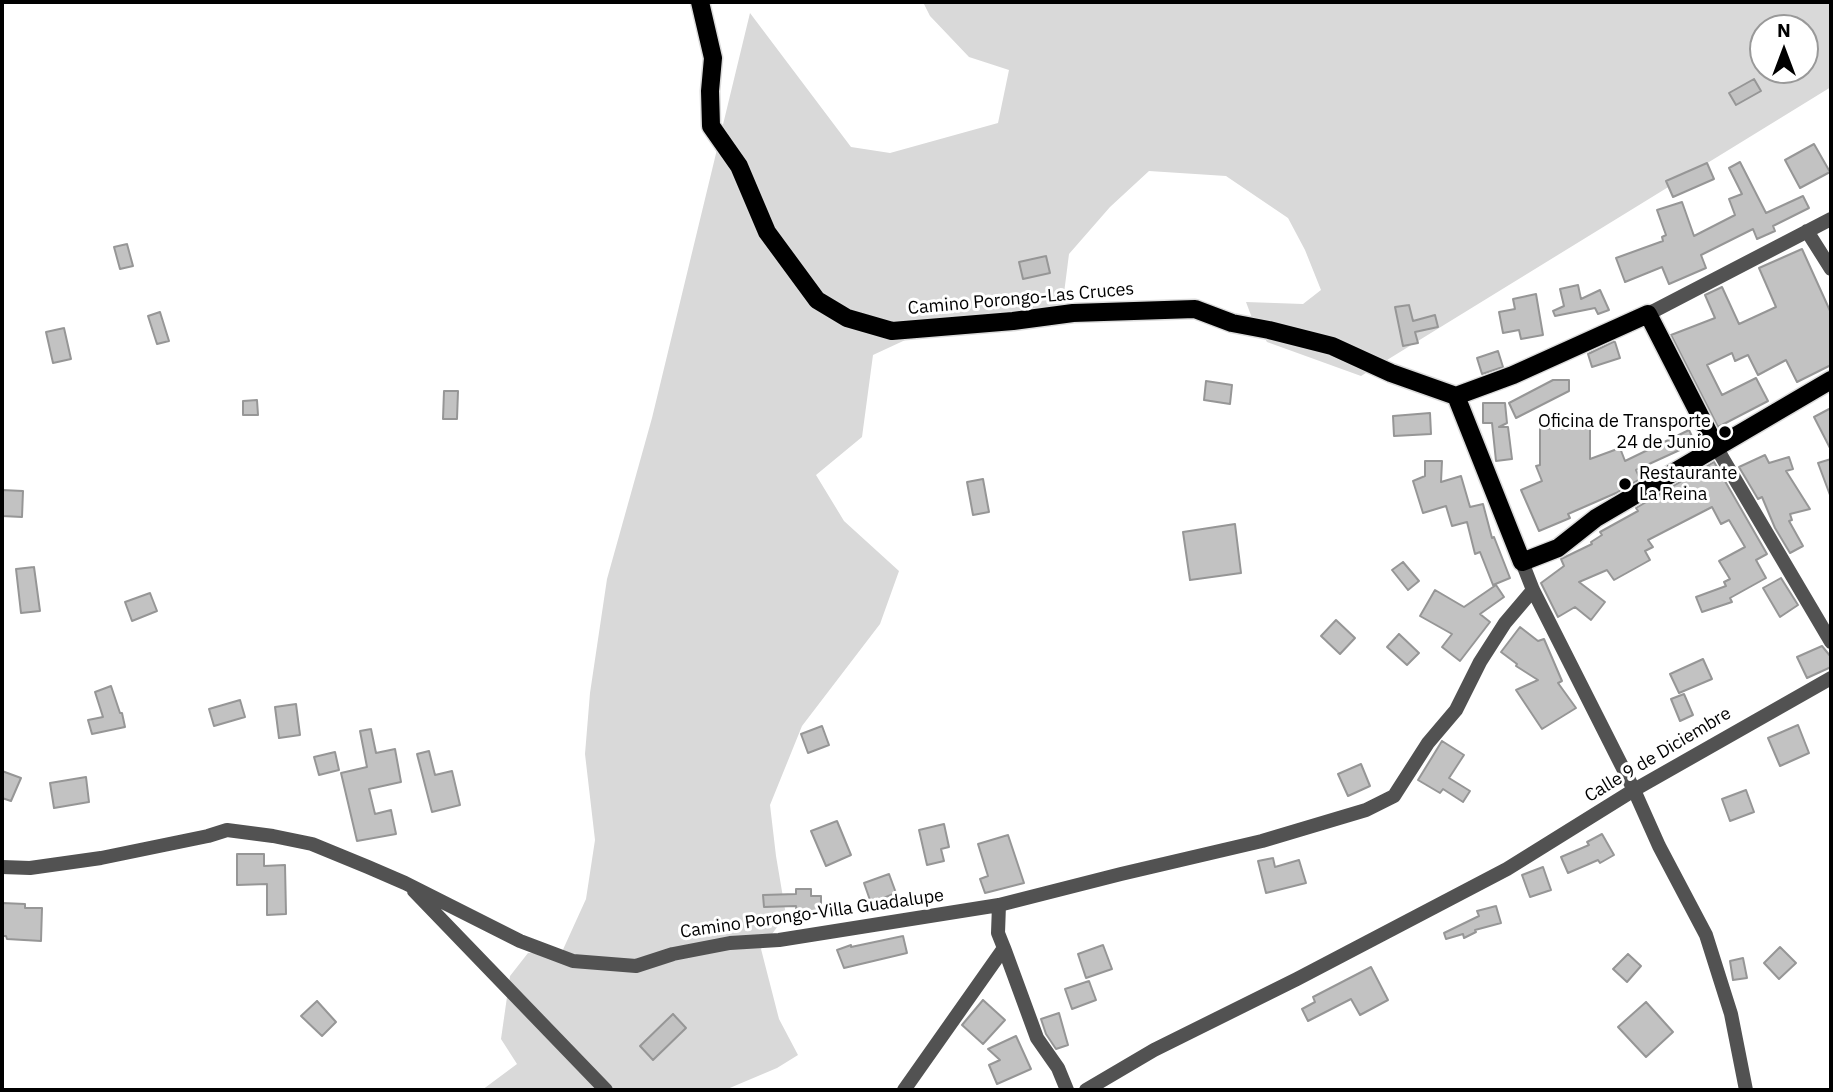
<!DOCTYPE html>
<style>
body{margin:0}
#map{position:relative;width:1833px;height:1092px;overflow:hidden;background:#fff;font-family:"IBM Plex Sans",sans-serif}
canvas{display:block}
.frame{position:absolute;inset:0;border:4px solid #000;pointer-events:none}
.north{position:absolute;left:1749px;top:14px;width:70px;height:70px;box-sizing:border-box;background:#fff;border:2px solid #999;border-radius:50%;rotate:0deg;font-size:19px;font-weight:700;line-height:28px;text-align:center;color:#000}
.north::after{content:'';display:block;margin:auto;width:24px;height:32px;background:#000;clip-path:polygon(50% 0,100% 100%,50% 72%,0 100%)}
</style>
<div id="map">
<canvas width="1833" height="1092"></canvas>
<div class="frame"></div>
<div class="north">N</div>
</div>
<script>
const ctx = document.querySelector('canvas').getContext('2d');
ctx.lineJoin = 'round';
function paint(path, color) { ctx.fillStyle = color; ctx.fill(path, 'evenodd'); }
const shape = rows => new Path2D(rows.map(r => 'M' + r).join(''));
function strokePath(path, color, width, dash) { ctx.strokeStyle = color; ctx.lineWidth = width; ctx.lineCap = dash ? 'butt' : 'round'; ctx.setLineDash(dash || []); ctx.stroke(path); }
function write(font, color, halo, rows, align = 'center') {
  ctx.font = font + ' "IBM Plex Sans",sans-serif'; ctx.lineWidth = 6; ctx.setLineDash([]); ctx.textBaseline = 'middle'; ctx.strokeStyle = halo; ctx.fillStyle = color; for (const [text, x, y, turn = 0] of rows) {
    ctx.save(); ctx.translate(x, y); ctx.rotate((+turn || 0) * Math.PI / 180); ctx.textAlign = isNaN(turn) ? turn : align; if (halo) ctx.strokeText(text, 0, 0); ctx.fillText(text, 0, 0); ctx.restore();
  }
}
paint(shape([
 [923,2,1831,2,1831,87,1361,376,1267,342,1252,318,1246,302,1303,304,1321,290,1305,250,1288,218,1226,176,1149,171,1110,207,1069,254,1062,309,957,316,873,355,862,437,816,475,844,521,899,571,880,624,802,726,770,805,776,856,786,915,761,949,779,1019,798,1055,777,1068,725,1090,482,1090,517,1064,501,1039,510,976,528,953,561,954,586,899,595,840,585,754,590,693,607,579,652,418,750,13,851,147,890,153,998,123,1009,70,969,57,930,16],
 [1763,28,1805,28,1805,70,1763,70]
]), '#d9d9d9');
const building = shape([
 [1754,79,1761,91,1736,105,1729,93,1754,79],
 [1814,144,1830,172,1800,188,1785,160,1814,144],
 [1740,162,1766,213,1803,196,1809,208,1773,226,1775,231,1757,239,1753,229,1701,255,1706,268,1669,284,1662,267,1625,282,1616,258,1663,241,1662,237,1666,235,1657,210,1682,202,1694,236,1735,215,1729,199,1742,194,1729,168,1740,162],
 [1707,163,1714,179,1673,197,1666,181,1707,163],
 [127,244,133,266,120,269,114,247,127,244],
 [1802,249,1831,313,1831,365,1797,382,1786,360,1758,375,1748,355,1735,361,1732,353,1707,365,1722,395,1756,378,1768,401,1718,427,1671,335,1715,318,1705,295,1722,287,1739,324,1776,307,1759,268,1802,249],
 [1046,256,1050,273,1023,279,1019,262,1046,256],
 [1578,285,1581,299,1600,290,1609,310,1598,314,1595,308,1555,316,1553,311,1564,306,1560,289,1578,285],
 [1536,294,1543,335,1521,339,1519,330,1503,333,1499,312,1515,309,1513,299,1536,294],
 [1409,305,1413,321,1435,315,1438,327,1415,332,1418,343,1403,346,1395,307,1409,305],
 [160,312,169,341,157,344,148,316,160,312],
 [64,328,71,359,53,363,46,332,64,328],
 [1613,342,1615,342,1620,358,1592,367,1588,354,1613,342],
 [1498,351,1503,367,1482,374,1477,358,1498,351],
 [1553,380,1569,380,1569,391,1516,418,1509,403,1553,380],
 [1206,381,1232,385,1230,404,1204,400,1206,381],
 [444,391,458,391,457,419,443,419,444,391],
 [257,400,258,415,243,415,243,401,257,400],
 [1483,403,1505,403,1507,423,1499,427,1508,427,1512,459,1496,461,1492,423,1483,423,1483,403],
 [1831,408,1831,450,1814,417,1831,408],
 [1430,413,1431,434,1394,436,1393,416,1430,413],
 [1540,428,1590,429,1590,459,1620,448,1625,461,1689,430,1695,443,1636,470,1640,479,1616,493,1568,514,1570,518,1539,531,1521,490,1542,481,1536,466,1540,465,1540,428],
 [1765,455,1769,463,1789,457,1793,469,1786,471,1810,509,1790,514,1792,520,1789,521,1803,546,1790,553,1775,528,1762,497,1758,499,1739,467,1765,455],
 [1831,459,1831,495,1830,495,1818,463,1831,459],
 [1425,461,1442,461,1441,482,1461,476,1470,507,1483,504,1492,538,1494,537,1510,578,1493,585,1480,552,1475,554,1467,522,1452,526,1446,506,1423,513,1413,481,1425,476,1425,461],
 [1714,462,1767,554,1756,560,1766,578,1730,598,1732,602,1702,612,1696,597,1726,586,1724,582,1730,579,1719,561,1745,547,1729,520,1721,524,1712,507,1648,540,1653,547,1645,551,1650,560,1614,580,1607,570,1579,582,1605,602,1591,620,1575,607,1558,617,1541,583,1564,566,1561,559,1592,544,1591,542,1602,535,1600,532,1638,511,1636,508,1714,462],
 [983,479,989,512,973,515,967,482,983,479],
 [2,490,23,491,22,517,2,516,2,490],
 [1235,524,1241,573,1190,580,1183,532,1235,524],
 [1403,562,1419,581,1408,590,1392,570,1403,562],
 [34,567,40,611,21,613,16,569,34,567],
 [1781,578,1798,605,1780,617,1763,588,1781,578],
 [1496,585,1504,597,1480,614,1490,622,1460,661,1442,647,1452,634,1420,616,1435,590,1464,607,1496,585],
 [150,593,157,611,132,621,125,602,150,593],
 [1336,620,1355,638,1340,654,1321,636,1336,620],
 [1520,627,1538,641,1544,639,1562,681,1558,683,1576,708,1542,729,1516,690,1538,680,1516,666,1517,664,1501,652,1520,627],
 [1399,634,1419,653,1407,665,1387,647,1399,634],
 [1822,646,1831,657,1831,667,1807,678,1797,657,1822,646],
 [1703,659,1712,679,1679,693,1670,674,1703,659],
 [111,686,120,713,122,713,125,727,92,734,88,720,103,717,95,692,111,686],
 [1684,694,1693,715,1680,721,1671,699,1684,694],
 [240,700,245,717,214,726,209,709,240,700],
 [296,704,300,735,279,738,275,707,296,704],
 [1798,725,1809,753,1780,766,1768,738,1798,725],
 [822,726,829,745,808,753,801,734,822,726],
 [371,729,376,753,395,749,401,782,369,789,375,814,391,810,396,834,357,841,341,773,367,767,360,731,371,729],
 [1442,741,1464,755,1449,778,1470,791,1463,802,1443,789,1440,793,1418,780,1442,741],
 [429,751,435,775,452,771,460,805,432,812,417,754,429,751],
 [335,752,339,770,319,775,314,757,335,752],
 [1361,764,1370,786,1348,796,1338,774,1361,764],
 [2,771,21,778,11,801,2,798,2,771],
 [86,777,89,802,54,808,50,783,86,777],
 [1746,790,1754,812,1730,821,1722,799,1746,790],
 [837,821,851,855,826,866,811,831,837,821],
 [944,824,949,847,941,849,944,861,927,865,919,830,944,824],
 [1602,834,1614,855,1600,863,1598,860,1568,873,1561,857,1589,845,1587,842,1602,834],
 [1008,835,1024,883,985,893,980,879,988,876,978,844,1008,835],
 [237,854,264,854,264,866,285,865,286,914,267,915,267,884,237,885,237,854],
 [1273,858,1275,867,1299,860,1306,883,1266,893,1258,861,1273,858],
 [1543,867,1551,890,1530,897,1522,875,1543,867],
 [889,874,896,893,871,903,864,883,889,874],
 [796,889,811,889,811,896,821,896,821,915,797,916,796,906,764,907,763,895,796,894,796,889],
 [2,903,25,904,25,908,42,908,41,941,7,939,6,936,2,936,2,903],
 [1496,906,1501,923,1475,930,1476,932,1464,938,1463,934,1446,939,1444,933,1479,916,1477,911,1496,906],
 [903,936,907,953,844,968,837,950,851,945,851,947,903,936],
 [1103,945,1112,969,1086,978,1078,954,1103,945],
 [1780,947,1796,963,1779,979,1764,963,1780,947],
 [1628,954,1641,966,1627,982,1613,969,1628,954],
 [1743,958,1747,978,1733,980,1730,961,1743,958],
 [1371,967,1388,1000,1360,1015,1351,999,1308,1021,1302,1009,1315,1002,1313,997,1371,967],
 [1089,981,1096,1000,1072,1009,1065,989,1089,981],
 [983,1000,1005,1020,983,1044,962,1025,983,1000],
 [317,1001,336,1022,322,1036,301,1016,317,1001],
 [1646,1002,1673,1032,1646,1057,1618,1027,1646,1002],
 [1059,1013,1068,1045,1056,1049,1046,1034,1041,1019,1059,1013],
 [673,1014,686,1028,653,1060,640,1046,673,1014],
 [1016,1036,1031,1069,997,1084,989,1065,1000,1060,988,1049,1016,1036]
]);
paint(building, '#c2c2c2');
strokePath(building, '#969696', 2);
const major = shape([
 [700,2,713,58,710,91,711,126,739,166,767,232,817,300,847,318,892,331,1013,321,1073,313,1195,309,1232,323,1269,330,1332,346,1391,373,1456,396,1522,562,1558,548,1596,518,1831,380],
 [1456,396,1513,375,1648,314,1716,447]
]);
strokePath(major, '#dbdbdb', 21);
strokePath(shape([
 [1807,231,1831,269],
 [1648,314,1831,219],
 [1716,447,1831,642],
 [1522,562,1533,590,1634,790,1659,846,1706,935,1731,1014,1746,1090],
 [2,867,30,868,101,858,208,836,227,830,273,836,312,844,368,867,405,883,520,941,573,961,636,966,673,954,730,943,779,940,999,905,1121,874,1262,841,1366,810,1394,796,1428,743,1456,710,1480,662,1505,623,1533,590],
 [414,891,606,1090],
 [999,905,998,933,1004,948,1037,1038,1058,1068,1067,1090],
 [904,1090,1004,948],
 [1086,1090,1154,1050,1297,979,1507,869,1634,790,1831,678]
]), '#525252', 14);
strokePath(major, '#000', 18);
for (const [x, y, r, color] of [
 [1725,432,7,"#000"],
 [1625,484,7,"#000"]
]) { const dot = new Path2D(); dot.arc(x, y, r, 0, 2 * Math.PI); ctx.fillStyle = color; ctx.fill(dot); strokePath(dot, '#fff', 2.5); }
write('18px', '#000', '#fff', [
 ["Camino Porongo-Las Cruces",1021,299,-5],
 ["Calle 9 de Diciembre",1658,755,-31],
 ["Camino Porongo-Villa Guadalupe",812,914,-8]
]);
write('18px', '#000', '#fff', [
 ["Oficina de Transporte",1711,422],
 ["24 de Junio",1711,443],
 ["Restaurante",1639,474,"left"],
 ["La Reina",1639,495,"left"]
], 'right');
</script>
